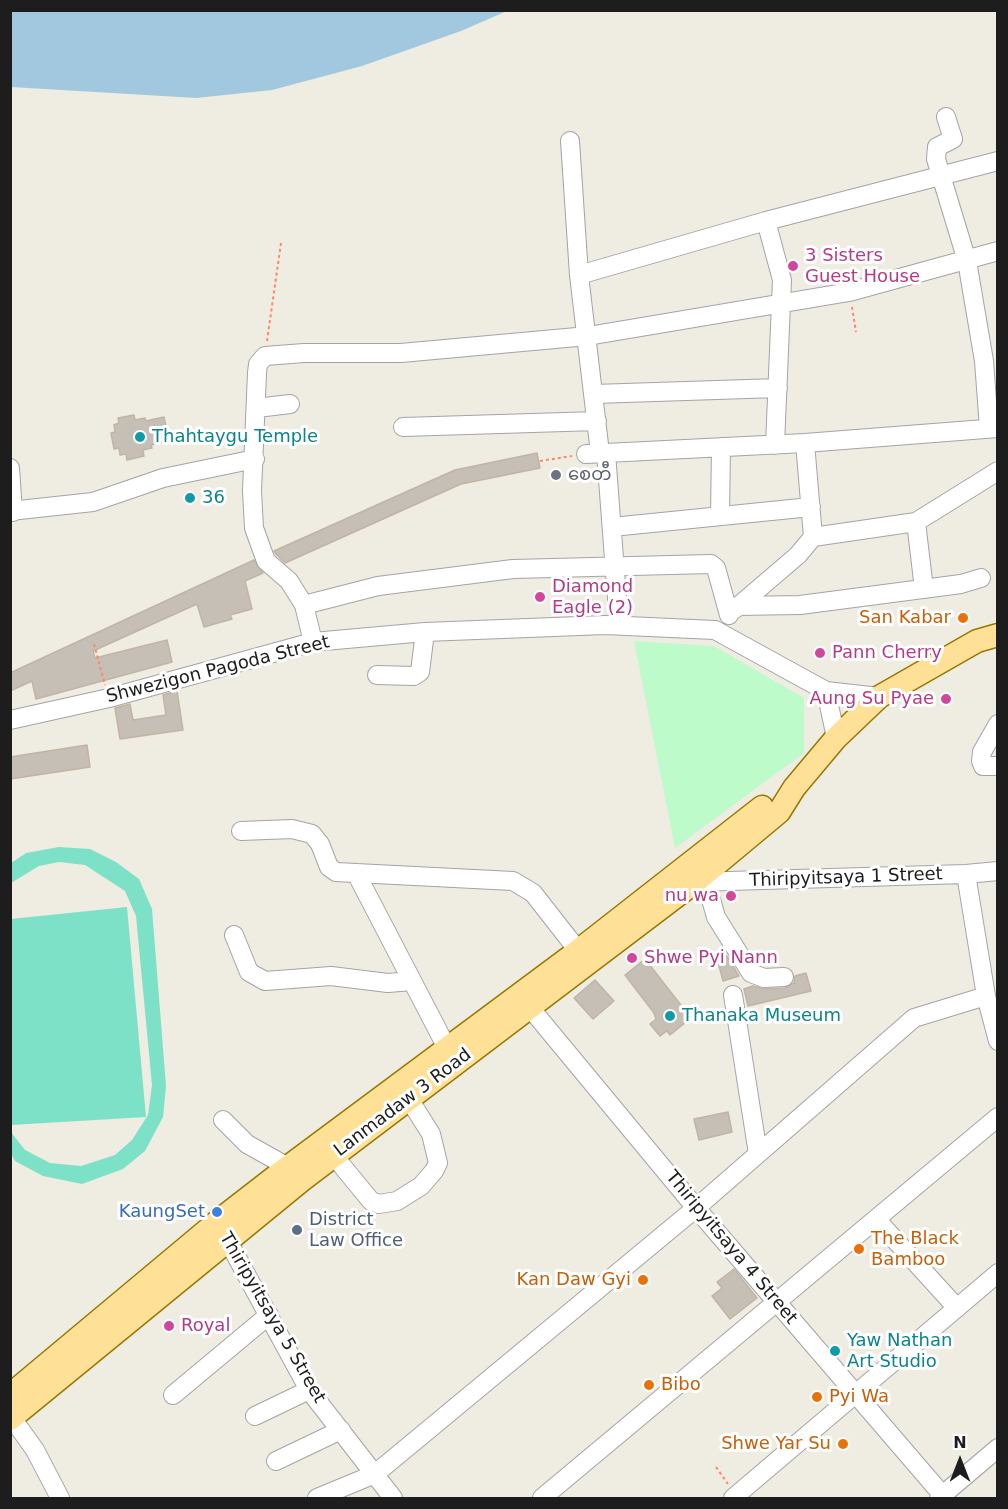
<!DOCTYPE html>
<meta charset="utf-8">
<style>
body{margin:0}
#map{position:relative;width:1008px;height:1509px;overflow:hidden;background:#efece2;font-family:"DejaVu Sans",sans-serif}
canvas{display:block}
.frame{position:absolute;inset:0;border:12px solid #1d1d1d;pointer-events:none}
.north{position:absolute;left:930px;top:1431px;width:60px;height:60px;-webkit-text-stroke:4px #fff;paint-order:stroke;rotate:0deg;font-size:16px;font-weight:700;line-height:24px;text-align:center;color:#1d1d1d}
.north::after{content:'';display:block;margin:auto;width:21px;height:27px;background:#1d1d1d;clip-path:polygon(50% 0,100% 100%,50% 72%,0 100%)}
</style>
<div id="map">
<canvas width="1008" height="1509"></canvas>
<div class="frame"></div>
<div class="north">N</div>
</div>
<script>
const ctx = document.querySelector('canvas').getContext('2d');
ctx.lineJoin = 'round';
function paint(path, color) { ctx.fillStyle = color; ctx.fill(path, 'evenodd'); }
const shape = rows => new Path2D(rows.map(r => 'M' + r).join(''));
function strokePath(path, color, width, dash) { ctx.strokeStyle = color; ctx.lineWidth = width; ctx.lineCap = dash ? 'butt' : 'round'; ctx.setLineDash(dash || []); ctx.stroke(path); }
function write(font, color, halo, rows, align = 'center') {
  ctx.font = font + ' "DejaVu Sans","Noto Sans Myanmar",sans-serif'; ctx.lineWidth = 6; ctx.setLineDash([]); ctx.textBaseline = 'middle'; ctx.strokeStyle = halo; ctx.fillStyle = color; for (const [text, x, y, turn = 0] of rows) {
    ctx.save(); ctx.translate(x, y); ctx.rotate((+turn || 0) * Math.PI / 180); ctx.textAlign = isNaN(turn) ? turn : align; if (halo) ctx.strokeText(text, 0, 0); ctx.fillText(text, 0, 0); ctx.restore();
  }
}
paint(shape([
 [634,641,714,646,804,698,804,753,675,848]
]), '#bdfbca');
paint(shape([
 [59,847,90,849,116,862,139,879,152,909,166,1086,163,1117,145,1151,123,1169,82,1184,43,1176,15,1161,11,1154,11,1132,25,1150,50,1163,81,1166,115,1155,132,1140,148,1115,152,1085,136,916,125,891,85,865,59,862,39,866,11,883,11,863,26,853],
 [127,907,146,1117,11,1125,11,919]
]), '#7de1c8');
paint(shape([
 [11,10,507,10,507,11,461,31,362,66,272,90,196,98,11,87]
]), '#a1c8de');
const building = shape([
 [134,415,135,420,145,418,146,421,164,417,169,441,151,445,152,448,143,450,144,456,127,460,126,454,120,455,119,448,114,449,111,433,115,432,114,425,119,423,118,418,134,415],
 [537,453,540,468,461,484,285,563,276,554,274,551,455,470,537,453],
 [254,560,263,573,245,581,252,609,230,615,232,619,204,627,197,604,93,651,95,658,167,640,172,662,36,699,32,681,10,691,10,673,254,560],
 [177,691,183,730,120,739,115,708,130,704,133,720,166,715,163,695,177,691],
 [87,745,90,767,10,779,10,757,87,745],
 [727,956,739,976,723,981,717,958,727,956],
 [645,959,691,1018,670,1035,667,1031,660,1036,650,1024,656,1019,654,1013,625,975,645,959],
 [806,973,811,991,748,1006,744,989,753,986,764,989,785,988,794,983,795,976,806,973],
 [595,980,614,1001,593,1019,574,998,595,980],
 [728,1112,732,1132,699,1140,694,1119,728,1112],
 [734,1269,757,1298,730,1319,712,1296,722,1288,717,1282,734,1269]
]);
paint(building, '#c6bfb5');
strokePath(building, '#c1b4a4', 1.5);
const minor = shape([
 [946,117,953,139,937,147,936,159,967,261,984,361,989,428],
 [570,141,579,275,600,453],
 [766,221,782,280,775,445],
 [579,275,766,221,998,161],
 [594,394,778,388],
 [257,408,290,404],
 [403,427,597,421],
 [606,453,619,625],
 [586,454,805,443,998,428],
 [10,468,13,512],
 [10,511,93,502,163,478,255,459],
 [720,516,721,447],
 [916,522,924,589],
 [612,527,811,507],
 [813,537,916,522,998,471],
 [304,605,378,586,513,569,711,564,716,568,729,615],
 [737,606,800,605,961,584,981,578],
 [735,609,798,555,813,537,805,443],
 [313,642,304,605,289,581,266,561,254,528,252,491,257,373,258,364,265,356,304,353,401,353,588,336,849,292,998,251],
 [377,675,414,676,420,672,425,632],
 [826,691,836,738],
 [10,720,109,698,313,642,425,632,605,625,715,630,826,691,879,697],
 [998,724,982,752,981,761,983,766,998,766],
 [241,831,292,829,312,834,320,844,329,867,336,872,513,881,533,893,587,962],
 [966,874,986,996,998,1041],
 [357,875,447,1048],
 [695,882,966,874,998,871],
 [706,882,716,917,751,973,764,978,784,977],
 [234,935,249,972,265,981,331,976,388,983,412,981],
 [733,995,758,1154],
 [522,998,696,1208,945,1498],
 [223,1120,247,1144,288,1167,296,1174],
 [334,1156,371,1201,379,1204,397,1201,421,1186,434,1171,438,1163,431,1134,409,1099],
 [876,1219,957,1308],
 [222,1230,309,1390,393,1498],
 [173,1395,269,1315],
 [255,1416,309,1390],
 [12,1418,35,1450,60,1498],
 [276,1461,341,1430],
 [317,1498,375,1474,696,1208,914,1018,986,996],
 [542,1498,998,1117],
 [733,1498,998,1273],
 [939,1498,998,1448]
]);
const major = shape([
 [10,1395,217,1222,288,1167,578,951,762,807],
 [10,1419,302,1180,695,882,779,812,794,788,836,738,879,697,977,641,998,635]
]);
strokePath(minor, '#a4a4a4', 20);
strokePath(major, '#967800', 25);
strokePath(shape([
 [852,307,856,332],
 [267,341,281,243],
 [540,461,572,456],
 [94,644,105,685],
 [716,1467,728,1484]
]), '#ff8763', 2, [3, 3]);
strokePath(minor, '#fff', 18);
strokePath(major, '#ffe097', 22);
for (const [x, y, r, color] of [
 [793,266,6,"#d1479c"],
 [140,437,6,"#0f9aa8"],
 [556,475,6,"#6b7280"],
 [190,498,6,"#0f9aa8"],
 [540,597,6,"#d1479c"],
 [963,618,6,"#e8710a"],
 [820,653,6,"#d1479c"],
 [946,699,6,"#d1479c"],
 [731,896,6,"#d1479c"],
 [632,958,6,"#d1479c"],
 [670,1016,6,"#0f9aa8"],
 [217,1212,6,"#3f7fe0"],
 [297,1230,6,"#5c6f8a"],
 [859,1249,6,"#e8710a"],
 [643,1280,6,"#e8710a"],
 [169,1326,6,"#d1479c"],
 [835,1351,6,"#0f9aa8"],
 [649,1385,6,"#e8710a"],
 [817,1397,6,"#e8710a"],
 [843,1444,6,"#e8710a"]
]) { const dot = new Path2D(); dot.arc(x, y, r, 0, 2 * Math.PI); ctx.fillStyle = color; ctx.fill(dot); strokePath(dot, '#fff', 2); }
write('18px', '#b23c85', '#fff', [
 ["3 Sisters",805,256],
 ["Guest House",805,277],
 ["Diamond",552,587],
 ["Eagle (2)",552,608],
 ["Pann Cherry",832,653],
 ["Aung Su Pyae",934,699,"right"],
 ["nu wa",719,896,"right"],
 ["Shwe Pyi Nann",644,958],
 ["Royal",181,1326]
], 'left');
write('18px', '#0d838f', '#fff', [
 ["Thahtaygu Temple",152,437],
 ["36",202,498],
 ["Thanaka Museum",682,1016],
 ["Yaw Nathan",847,1341],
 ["Art Studio",847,1362]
], 'left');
write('18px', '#5b616d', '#fff', [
 ["စေတီ",568,475]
], 'left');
write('18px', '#c56008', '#fff', [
 ["San Kabar",951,618],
 ["The Black",871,1239,"left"],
 ["Bamboo",871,1260,"left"],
 ["Kan Daw Gyi",631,1280],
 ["Bibo",661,1385,"left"],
 ["Pyi Wa",829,1397,"left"],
 ["Shwe Yar Su",831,1444]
], 'right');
write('18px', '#1d1d1d', '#fff', [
 ["Shwezigon Pagoda Street",218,670,-14],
 ["Thiripyitsaya 1 Street",846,878,-2],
 ["Lanmadaw 3 Road",403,1103,-37],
 ["Thiripyitsaya 4 Street",731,1248,50],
 ["Thiripyitsaya 5 Street",272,1318,60]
]);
write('18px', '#366cbe', '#fff', [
 ["KaungSet",205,1212]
], 'right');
write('18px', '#4e5e75', '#fff', [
 ["District",309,1220],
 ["Law Office",309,1241]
], 'left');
</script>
